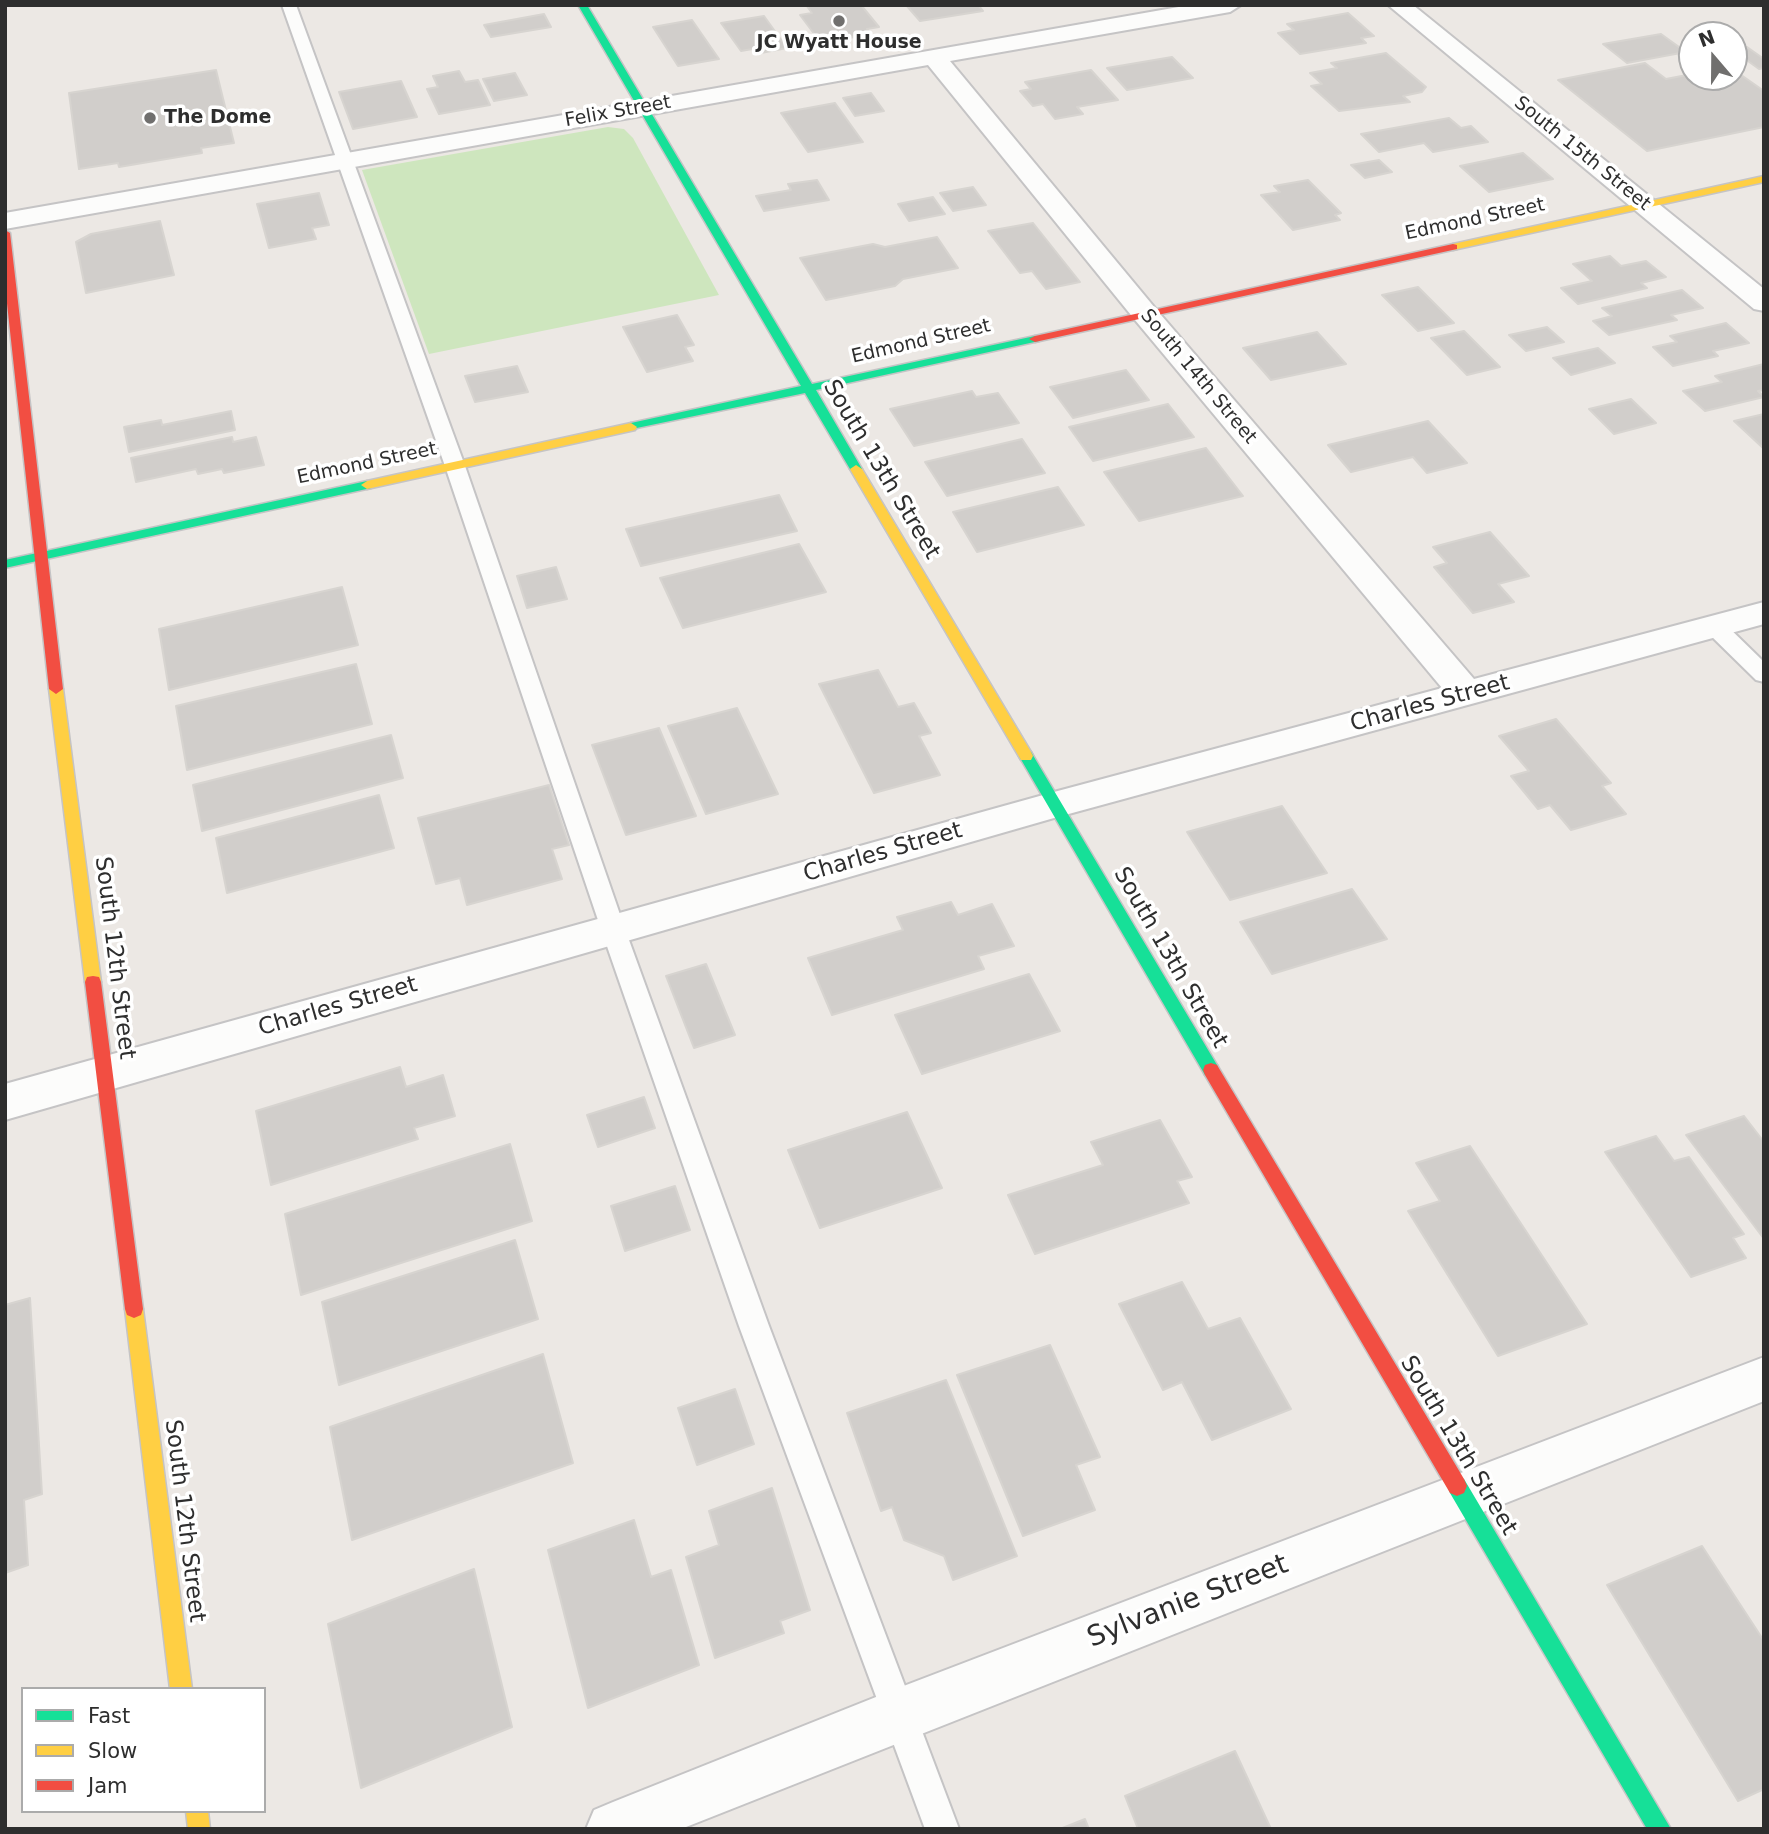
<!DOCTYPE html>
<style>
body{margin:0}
#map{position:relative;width:1769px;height:1834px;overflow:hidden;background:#ece8e4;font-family:"DejaVu Sans",sans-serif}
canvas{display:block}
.frame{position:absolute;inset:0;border:7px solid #2e2e2e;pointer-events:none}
.legend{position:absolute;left:21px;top:1687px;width:245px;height:126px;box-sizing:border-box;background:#fff;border:2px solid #ababab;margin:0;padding:9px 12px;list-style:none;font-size:21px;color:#2e2e2e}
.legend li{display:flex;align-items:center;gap:14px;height:35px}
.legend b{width:35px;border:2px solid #ababab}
.north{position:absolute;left:1678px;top:21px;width:70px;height:70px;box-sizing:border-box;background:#fff;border:2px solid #ababab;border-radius:50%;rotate:340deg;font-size:19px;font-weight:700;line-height:28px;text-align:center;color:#2e2e2e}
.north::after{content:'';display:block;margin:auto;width:24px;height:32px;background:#706f6e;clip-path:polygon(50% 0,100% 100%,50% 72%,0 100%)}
</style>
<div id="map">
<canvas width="1769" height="1834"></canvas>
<div class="frame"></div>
<ul class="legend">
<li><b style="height:9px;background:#16e098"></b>Fast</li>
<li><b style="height:9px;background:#ffcf43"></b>Slow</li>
<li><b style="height:9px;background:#f24e42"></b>Jam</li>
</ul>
<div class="north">N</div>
</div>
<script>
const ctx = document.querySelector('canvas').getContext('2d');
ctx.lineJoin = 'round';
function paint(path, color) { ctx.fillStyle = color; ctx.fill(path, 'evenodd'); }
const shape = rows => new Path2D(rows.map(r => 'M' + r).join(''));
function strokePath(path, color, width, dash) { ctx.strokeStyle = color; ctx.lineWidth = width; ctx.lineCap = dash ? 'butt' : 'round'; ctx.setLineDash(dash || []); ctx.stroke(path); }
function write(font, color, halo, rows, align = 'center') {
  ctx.font = font + ' "DejaVu Sans",sans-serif'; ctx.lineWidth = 7; ctx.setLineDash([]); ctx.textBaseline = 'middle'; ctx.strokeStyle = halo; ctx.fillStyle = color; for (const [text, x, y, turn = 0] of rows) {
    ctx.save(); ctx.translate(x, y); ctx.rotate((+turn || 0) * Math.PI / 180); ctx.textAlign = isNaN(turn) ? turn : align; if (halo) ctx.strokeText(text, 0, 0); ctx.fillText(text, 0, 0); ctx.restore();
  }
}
paint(shape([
 [608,127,624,129,633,138,719,295,429,354,362,170]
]), '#cee6be');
const building = shape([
 [806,5,861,5,879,27,867,29,871,34,821,43,800,15,812,13,806,5],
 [906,5,978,5,983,11,920,21,906,5],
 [1348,13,1374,36,1361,38,1366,43,1300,54,1278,33,1294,30,1287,24,1348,13],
 [544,14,551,27,491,37,484,25,544,14],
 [764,16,787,48,761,53,758,48,741,51,721,23,764,16],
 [692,20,719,59,678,66,653,27,692,20],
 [1661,34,1686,52,1627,63,1603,44,1661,34],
 [1747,47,1764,59,1764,68,1759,69,1734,51,1747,47],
 [1386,53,1426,87,1422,92,1403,96,1410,102,1339,111,1311,86,1322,84,1310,73,1337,68,1331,63,1386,53],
 [1172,57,1193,78,1127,90,1107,68,1172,57],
 [1645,63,1666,79,1692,74,1692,77,1706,79,1734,77,1734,70,1764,91,1764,127,1647,151,1558,80,1645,63],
 [216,70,234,143,201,148,202,153,119,167,118,163,79,169,69,93,216,70],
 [1091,70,1118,100,1077,107,1083,114,1055,119,1043,104,1033,106,1020,91,1031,89,1025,82,1091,70],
 [459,71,465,82,478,80,490,105,439,114,427,89,438,87,433,76,459,71],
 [515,73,527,95,494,101,483,79,515,73],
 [401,81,417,117,353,129,339,92,401,81],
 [871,93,884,111,855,116,843,98,871,93],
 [835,103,863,142,808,152,781,113,835,103],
 [1449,118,1461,128,1471,126,1488,142,1433,152,1424,143,1379,152,1361,134,1449,118],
 [1523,153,1553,179,1489,192,1460,166,1523,153],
 [1379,160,1392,172,1365,178,1351,165,1379,160],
 [817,180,829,200,764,211,756,196,791,190,788,184,817,180],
 [1308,180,1341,213,1335,215,1340,220,1293,230,1261,195,1280,192,1274,186,1308,180],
 [973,187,986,205,953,211,940,193,973,187],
 [319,193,329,225,312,228,316,239,269,248,257,204,319,193],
 [933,197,945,214,909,221,898,204,933,197],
 [160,221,174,275,86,293,76,242,91,234,160,221],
 [1033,223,1080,282,1046,289,1032,271,1020,273,988,231,1033,223],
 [937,237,958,268,903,279,895,286,826,300,800,258,873,244,885,247,937,237],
 [1610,256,1621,266,1646,261,1666,277,1641,283,1647,288,1578,304,1561,288,1592,281,1573,264,1610,256],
 [1418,287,1454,323,1418,331,1382,295,1418,287],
 [1682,290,1703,308,1671,315,1677,320,1609,335,1593,321,1612,316,1602,308,1682,290],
 [677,315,694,345,685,347,693,361,647,372,623,327,677,315],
 [1726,323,1749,343,1713,351,1718,356,1673,366,1653,347,1677,342,1670,336,1726,323],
 [1547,327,1564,342,1526,351,1509,335,1547,327],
 [1464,331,1500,367,1467,375,1431,338,1464,331],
 [1317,332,1346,364,1271,380,1243,348,1317,332],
 [1598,348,1615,363,1571,375,1553,358,1598,348],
 [1764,364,1764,390,1758,391,1764,397,1705,411,1683,391,1722,382,1715,376,1764,364],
 [517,366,528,392,475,402,465,376,517,366],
 [1126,370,1149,400,1073,418,1050,387,1126,370],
 [972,391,976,397,998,393,1019,423,914,446,890,409,972,391],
 [1631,399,1656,423,1614,434,1589,409,1631,399],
 [1168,404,1194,437,1093,461,1069,427,1168,404],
 [231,411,235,430,129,452,124,427,161,420,162,425,231,411],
 [1764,414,1764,447,1763,448,1734,421,1764,414],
 [1428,421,1467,463,1427,473,1413,457,1351,472,1328,445,1428,421],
 [232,437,233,442,256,437,264,465,224,473,222,469,198,474,196,469,136,482,131,458,232,437],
 [1022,439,1045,473,947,496,925,462,1022,439],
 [1206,448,1243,496,1139,521,1104,472,1206,448],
 [1058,487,1084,525,977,552,953,512,1058,487],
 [779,495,797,531,641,566,626,529,779,495],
 [1490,532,1529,576,1498,584,1514,602,1473,613,1434,567,1447,563,1433,547,1490,532],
 [799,544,826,592,683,628,660,578,799,544],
 [556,567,567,599,527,608,517,576,556,567],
 [342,587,358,645,169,690,159,629,342,587],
 [356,664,372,724,187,770,176,706,356,664],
 [878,670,898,707,914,703,931,733,919,736,940,775,874,793,819,684,878,670],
 [737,708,778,794,706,814,668,726,737,708],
 [1556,719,1611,783,1602,786,1626,814,1571,830,1550,805,1538,809,1511,776,1529,771,1499,736,1556,719],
 [659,728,696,816,626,835,592,745,659,728],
 [391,735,403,778,202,831,193,785,391,735],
 [549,785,569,845,552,849,562,879,467,905,460,878,436,884,418,818,549,785],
 [379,795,394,848,227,893,216,838,379,795],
 [1282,806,1327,873,1230,900,1187,832,1282,806],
 [1352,889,1387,939,1272,974,1240,922,1352,889],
 [951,902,958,915,992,904,1014,946,978,956,984,969,832,1015,808,958,903,930,897,917,951,902],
 [706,964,735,1035,694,1048,666,976,706,964],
 [1029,974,1060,1031,922,1074,895,1015,1029,974],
 [400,1067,406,1087,443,1075,455,1116,414,1128,418,1139,271,1185,256,1111,400,1067],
 [644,1097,655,1128,598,1147,587,1115,644,1097],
 [907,1112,942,1188,820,1228,788,1150,907,1112],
 [1744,1116,1764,1142,1764,1239,1686,1135,1744,1116],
 [1160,1120,1192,1177,1177,1181,1189,1203,1035,1254,1008,1195,1103,1165,1091,1142,1160,1120],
 [1656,1136,1674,1161,1689,1157,1744,1234,1733,1238,1746,1258,1691,1277,1605,1152,1656,1136],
 [510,1144,532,1221,301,1295,285,1214,510,1144],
 [1470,1146,1587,1324,1498,1356,1408,1211,1440,1201,1416,1163,1470,1146],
 [675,1186,690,1230,625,1251,611,1206,675,1186],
 [515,1240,538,1319,339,1385,322,1302,515,1240],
 [1182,1282,1208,1329,1240,1318,1291,1409,1212,1440,1182,1382,1163,1390,1119,1304,1182,1282],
 [30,1298,42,1494,24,1500,28,1565,5,1573,5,1305,30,1298],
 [1050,1345,1100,1457,1076,1465,1095,1510,1023,1536,957,1375,1050,1345],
 [543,1354,573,1463,352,1540,330,1427,543,1354],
 [946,1380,1017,1556,953,1580,944,1556,904,1540,892,1507,881,1511,847,1413,946,1380],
 [735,1389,754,1444,697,1465,678,1408,735,1389],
 [772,1488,810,1610,780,1621,784,1633,715,1658,686,1557,719,1545,709,1511,772,1488],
 [634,1520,651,1577,671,1570,699,1665,588,1708,548,1550,634,1520],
 [1702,1546,1764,1641,1764,1789,1738,1801,1607,1585,1702,1546],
 [474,1569,512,1727,361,1788,328,1624,474,1569],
 [1235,1751,1271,1829,1138,1829,1125,1796,1235,1751],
 [1085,1819,1089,1829,1060,1829,1085,1819]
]);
paint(building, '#d1cecb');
strokePath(building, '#d7d4d0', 2);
const lane = shape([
 [282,5,296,5,465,466,625,929,769,1326,959,1829,925,1829,739,1326,601,929,445,466,282,5],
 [1714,619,1722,621,1764,662,1764,682,1756,680,1706,631,1703,626,1706,621,1714,619]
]);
const street = shape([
 [1190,5,1241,5,1230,12,950,61,1155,308,1474,679,1764,602,1764,624,1054,818,5,1120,5,1084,1054,792,1442,688,1135,320,928,65,5,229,5,213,1190,5],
 [1388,5,1413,5,1764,289,1764,311,1754,309,1388,5],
 [1764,1357,1764,1401,681,1829,586,1829,594,1810,613,1802,901,1687,1764,1357]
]);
const fast = shape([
 [578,5,587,5,812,384,1035,336,1041,339,1039,341,816,390,862,469,856,473,850,469,805,393,627,430,625,427,631,423,801,386,578,5],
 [367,481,373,485,371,488,5,568,5,560,367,481],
 [1026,751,1031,752,1217,1065,1219,1070,1217,1075,1211,1077,1205,1075,1019,756,1026,751],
 [1457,1476,1464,1479,1671,1829,1647,1829,1450,1493,1447,1486,1450,1479,1457,1476]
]);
const slow = shape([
 [1764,176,1764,182,1453,250,1448,247,1453,244,1764,176],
 [631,423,637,427,635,430,367,489,361,485,367,481,631,423],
 [856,465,862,469,1031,752,1033,756,1031,760,1021,760,850,469,856,465],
 [56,684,63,689,101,982,99,987,93,988,87,987,85,982,49,689,56,684],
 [134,1300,141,1303,143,1309,192,1689,170,1689,125,1309,127,1303,134,1300],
 [186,1811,208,1811,210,1829,188,1829,186,1811]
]);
const jam = shape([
 [5,230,10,233,63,689,56,694,49,689,5,285,5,230],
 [1453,244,1457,245,1457,249,1035,342,1029,339,1035,336,1453,244],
 [93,976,99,977,101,982,143,1309,141,1315,134,1318,127,1315,125,1309,85,982,87,977,93,976],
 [1211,1063,1217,1065,1464,1479,1467,1486,1464,1493,1457,1496,1450,1493,1205,1075,1203,1070,1205,1065,1211,1063]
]);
strokePath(lane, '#c5c4c5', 4);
strokePath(street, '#c5c4c5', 4);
strokePath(fast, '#c5c4c5', 3);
strokePath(slow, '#c5c4c5', 3);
strokePath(jam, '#c5c4c5', 3);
paint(lane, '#fcfcfb');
paint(street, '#fcfcfb');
paint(fast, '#16e098');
paint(slow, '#ffcf43');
paint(jam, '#f24e42');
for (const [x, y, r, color] of [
 [839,21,7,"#706f6e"],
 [150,118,7,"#706f6e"]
]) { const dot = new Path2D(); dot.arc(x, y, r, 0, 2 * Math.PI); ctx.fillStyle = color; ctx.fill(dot); strokePath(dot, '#fff', 2.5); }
write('bold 19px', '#2e2e2e', '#fff', [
 ["JC Wyatt House",839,43],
 ["The Dome",164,118,"left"]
]);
write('19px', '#2e2e2e', '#fff', [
 ["Felix Street",618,112,-10],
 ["South 15th Street",1582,154,39],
 ["Edmond Street",1475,220,-12],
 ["Edmond Street",921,342,-13],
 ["South 14th Street",1198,377,50],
 ["Edmond Street",367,464,-12]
]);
write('23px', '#2e2e2e', '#fff', [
 ["South 13th Street",881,470,59],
 ["Charles Street",1430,704,-15],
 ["Charles Street",883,853,-16],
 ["South 12th Street",114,958,83],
 ["South 13th Street",1170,958,60],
 ["Charles Street",338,1007,-16],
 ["South 13th Street",1458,1446,59],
 ["South 12th Street",184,1521,83]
]);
write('28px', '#2e2e2e', '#fff', [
 ["Sylvanie Street",1188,1602,-21]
]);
</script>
